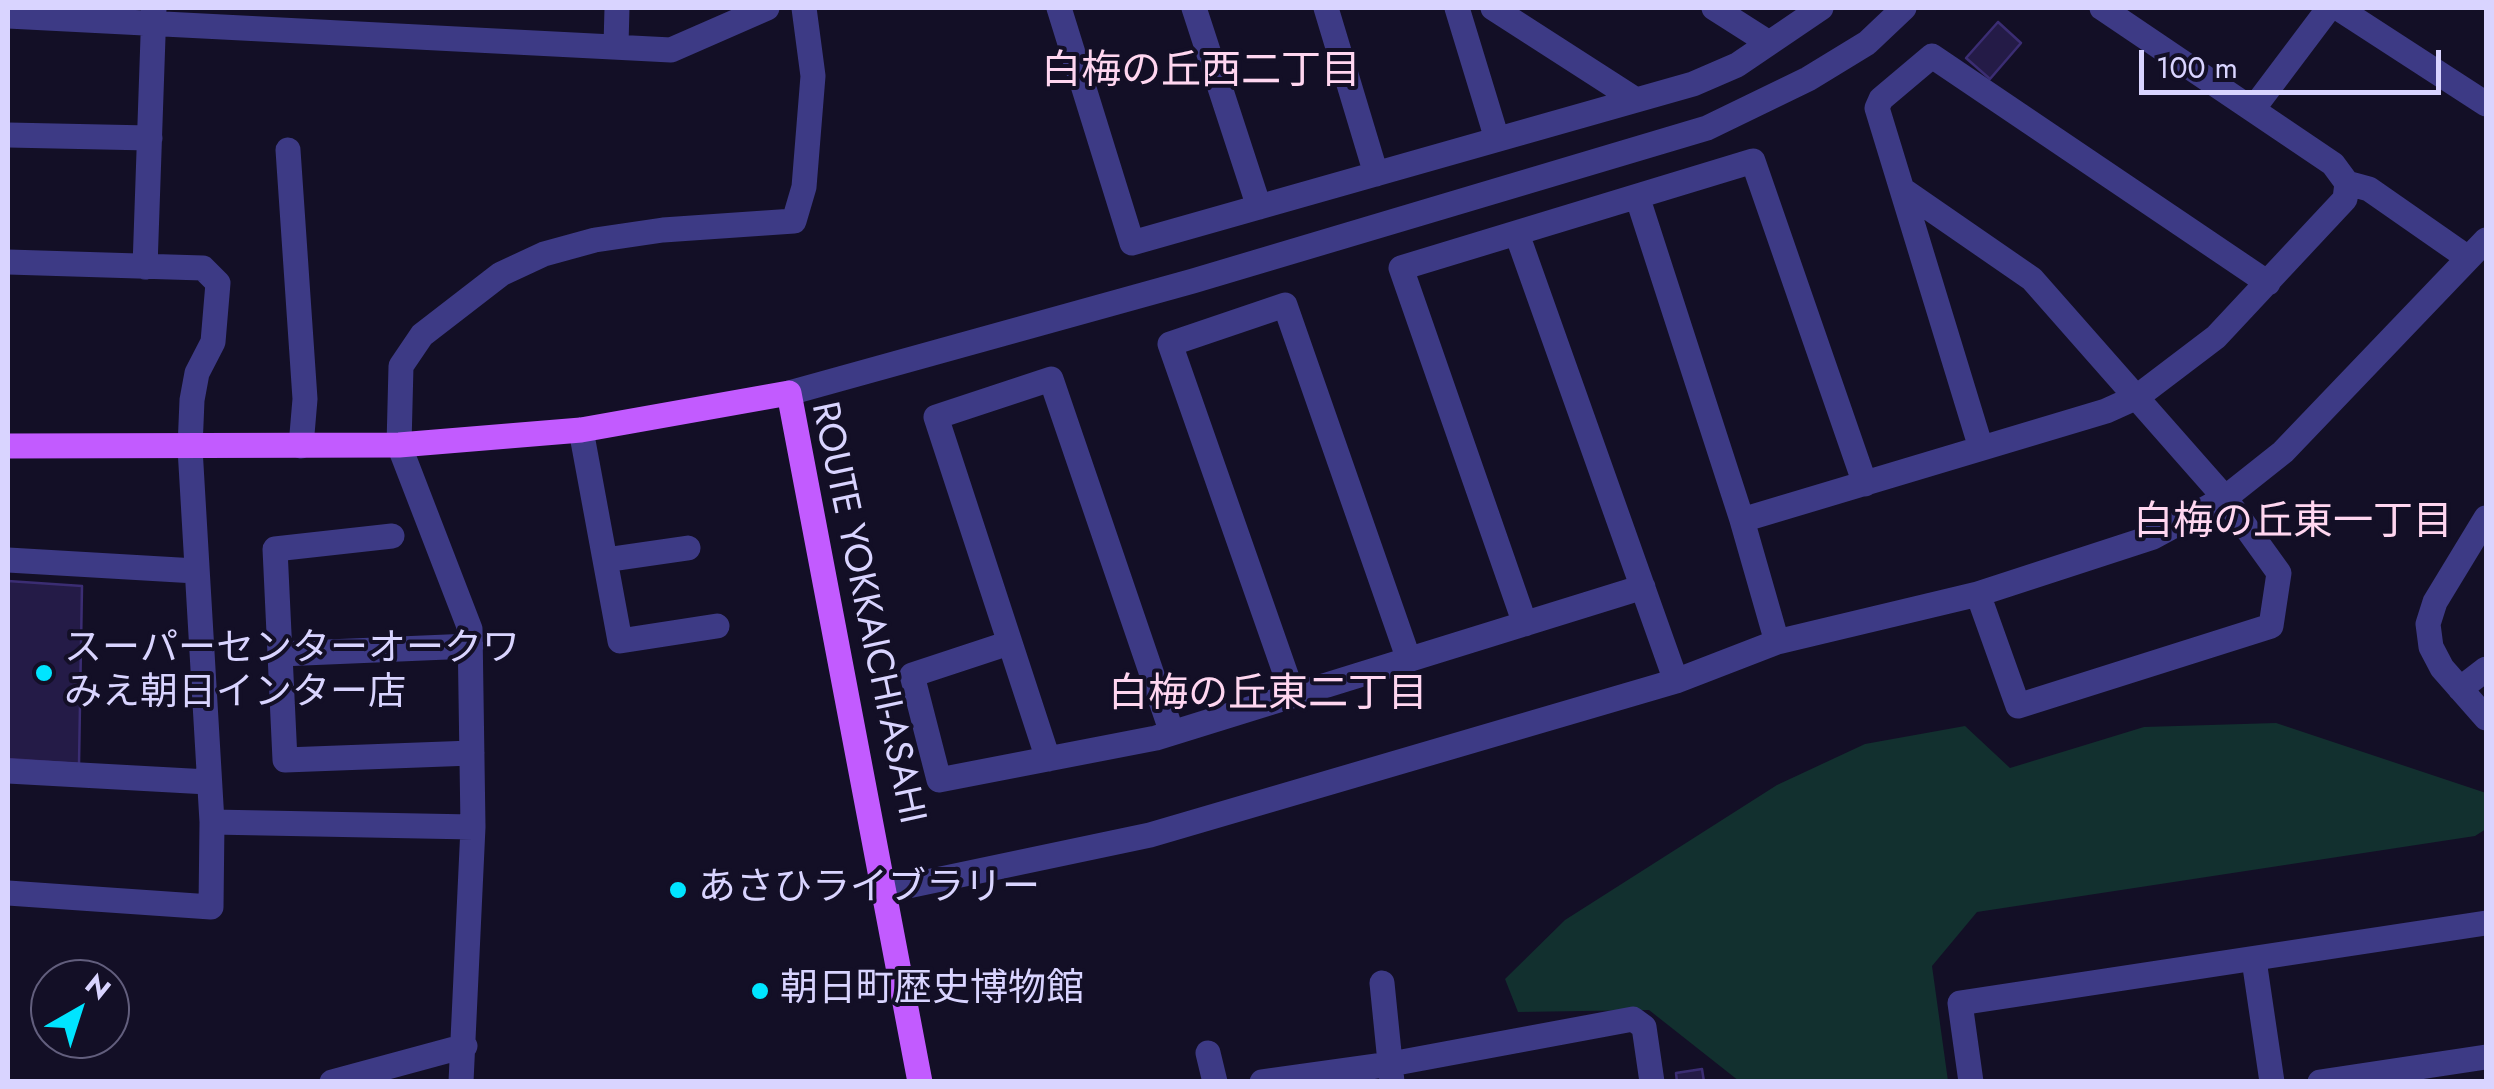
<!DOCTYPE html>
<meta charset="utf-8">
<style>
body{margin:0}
#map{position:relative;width:2494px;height:1089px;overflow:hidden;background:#130f26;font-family:Jost,sans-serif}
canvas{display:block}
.frame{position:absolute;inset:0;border:10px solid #d9d4ff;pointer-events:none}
.north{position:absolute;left:30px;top:959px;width:100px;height:100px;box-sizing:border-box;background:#130f26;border:2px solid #625e7d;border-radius:50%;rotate:39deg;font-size:28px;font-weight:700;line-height:40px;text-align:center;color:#d9d4ff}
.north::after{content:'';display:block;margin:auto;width:35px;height:45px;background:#00e5ff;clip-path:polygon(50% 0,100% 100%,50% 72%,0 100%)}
.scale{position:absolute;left:2139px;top:50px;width:302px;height:45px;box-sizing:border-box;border:5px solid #d9d4ff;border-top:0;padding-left:12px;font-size:30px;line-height:35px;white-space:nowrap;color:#d9d4ff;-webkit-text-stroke:8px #130f26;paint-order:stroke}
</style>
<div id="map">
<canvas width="2494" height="1089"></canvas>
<div class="frame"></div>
<div class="north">N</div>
<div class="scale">100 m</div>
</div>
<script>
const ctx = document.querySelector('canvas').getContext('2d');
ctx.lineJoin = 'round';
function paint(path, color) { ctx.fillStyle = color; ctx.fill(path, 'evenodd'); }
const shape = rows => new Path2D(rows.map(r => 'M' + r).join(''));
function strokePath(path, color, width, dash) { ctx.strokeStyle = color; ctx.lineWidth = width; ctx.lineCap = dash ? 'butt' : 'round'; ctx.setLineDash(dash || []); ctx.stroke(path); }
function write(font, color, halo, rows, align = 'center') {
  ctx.font = font + ' Jost,"Noto Sans JP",sans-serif'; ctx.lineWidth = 8; ctx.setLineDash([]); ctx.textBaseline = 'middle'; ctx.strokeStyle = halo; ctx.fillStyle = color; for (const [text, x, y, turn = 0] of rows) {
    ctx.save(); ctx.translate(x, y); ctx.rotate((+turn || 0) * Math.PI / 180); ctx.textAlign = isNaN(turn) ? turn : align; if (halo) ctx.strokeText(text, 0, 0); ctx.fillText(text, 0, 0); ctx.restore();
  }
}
paint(shape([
 [2276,723,2486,793,2486,829,2475,836,1977,912,1932,966,1948,1081,1739,1081,1649,1010,1518,1012,1505,979,1565,920,1777,785,1865,744,1965,726,2010,768,2144,727]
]), '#12302f');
const building = shape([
 [1998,22,2021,43,1990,79,1966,58,1998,22],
 [8,581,82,586,79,764,8,759,8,581],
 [1702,1069,1704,1082,1677,1082,1676,1073,1702,1069]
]);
paint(building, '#241b47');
strokePath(building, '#3b2d73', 2.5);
strokePath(shape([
 [1059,8,1132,243,1693,84,1737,65,1821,8],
 [1194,8,1259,207],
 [1326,8,1376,174],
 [1457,8,1497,139],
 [1493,8,1636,100],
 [1714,8,1769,43],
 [2102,8,2333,164,2347,183,2369,189,2468,258],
 [2338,8,2486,104],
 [8,16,671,50,767,8],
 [616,45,617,8],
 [2253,109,2329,8],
 [8,135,150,138],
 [288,150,305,399,301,446],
 [1906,192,2032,279,2225,498,2279,573,2271,626,2018,706,1978,594],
 [1638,199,1742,520,1777,642],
 [1517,234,1676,681],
 [8,262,203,268,218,283,213,342,197,373,192,400,190,448,212,822,211,907,8,893],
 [145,267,154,8],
 [789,393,1193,281,1707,128,1808,79,1867,43,1904,8],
 [581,430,620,641,717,626],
 [1981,448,1877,108,1881,99,1932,56,2268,283],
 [2486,518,2435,602,2428,624,2431,647,2442,668,2486,718],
 [1742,520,2106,411,2137,397,2216,337,2345,199,2347,183],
 [392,536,275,549,285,760,472,753],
 [8,560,196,571],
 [605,560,688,548],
 [1525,624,1401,268,1753,161,1865,484],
 [1009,643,912,675,939,780,1156,738,1643,587],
 [280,654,471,646],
 [2460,689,2486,669],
 [1293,695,1170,344,1285,305,1409,660],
 [1048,759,936,417,1051,379,1172,733],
 [8,771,208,782],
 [212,822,473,827],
 [884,891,1150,835,1676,681,1777,642,1978,594,2153,537,2225,498,2283,452,2486,240],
 [2254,960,2272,1082],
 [1382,983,1392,1082],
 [1208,1053,1215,1082],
 [332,1082,465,1046],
 [461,1082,473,827,470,629,399,445,401,366,422,335,501,274,544,254,595,240,663,230,794,221,804,187,813,76,804,8],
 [1262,1082,1391,1064,1633,1019,1644,1027,1652,1082],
 [1971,1082,1960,1003,2486,923],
 [2320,1082,2486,1057]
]), '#3d3a85', 25);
strokePath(shape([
 [8,446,399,445,581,430,789,393,920,1082]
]), '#c25bff', 25);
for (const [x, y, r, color] of [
 [44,673,10,"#00e5ff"],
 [678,890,10,"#00e5ff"],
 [760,991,10,"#00e5ff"]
]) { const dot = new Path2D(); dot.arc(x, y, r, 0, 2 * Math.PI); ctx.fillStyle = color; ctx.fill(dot); strokePath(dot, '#130f26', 4); }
write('38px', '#d9d4ff', '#130f26', [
 ["ROUTE YOKKAICHI-ASAHI",866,613,78]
]);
write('38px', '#d9d4ff', '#130f26', [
 ["スーパーセンターオークワ",64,651],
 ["みえ朝日インター店",64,695],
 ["あさひライブラリー",698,890],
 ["朝日町歴史博物館",780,991]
], 'left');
write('40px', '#ffd6f0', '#130f26', [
 ["白梅の丘西二丁目",1201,73],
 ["白梅の丘東一丁目",2293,524],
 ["白梅の丘東二丁目",1268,696]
]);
</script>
